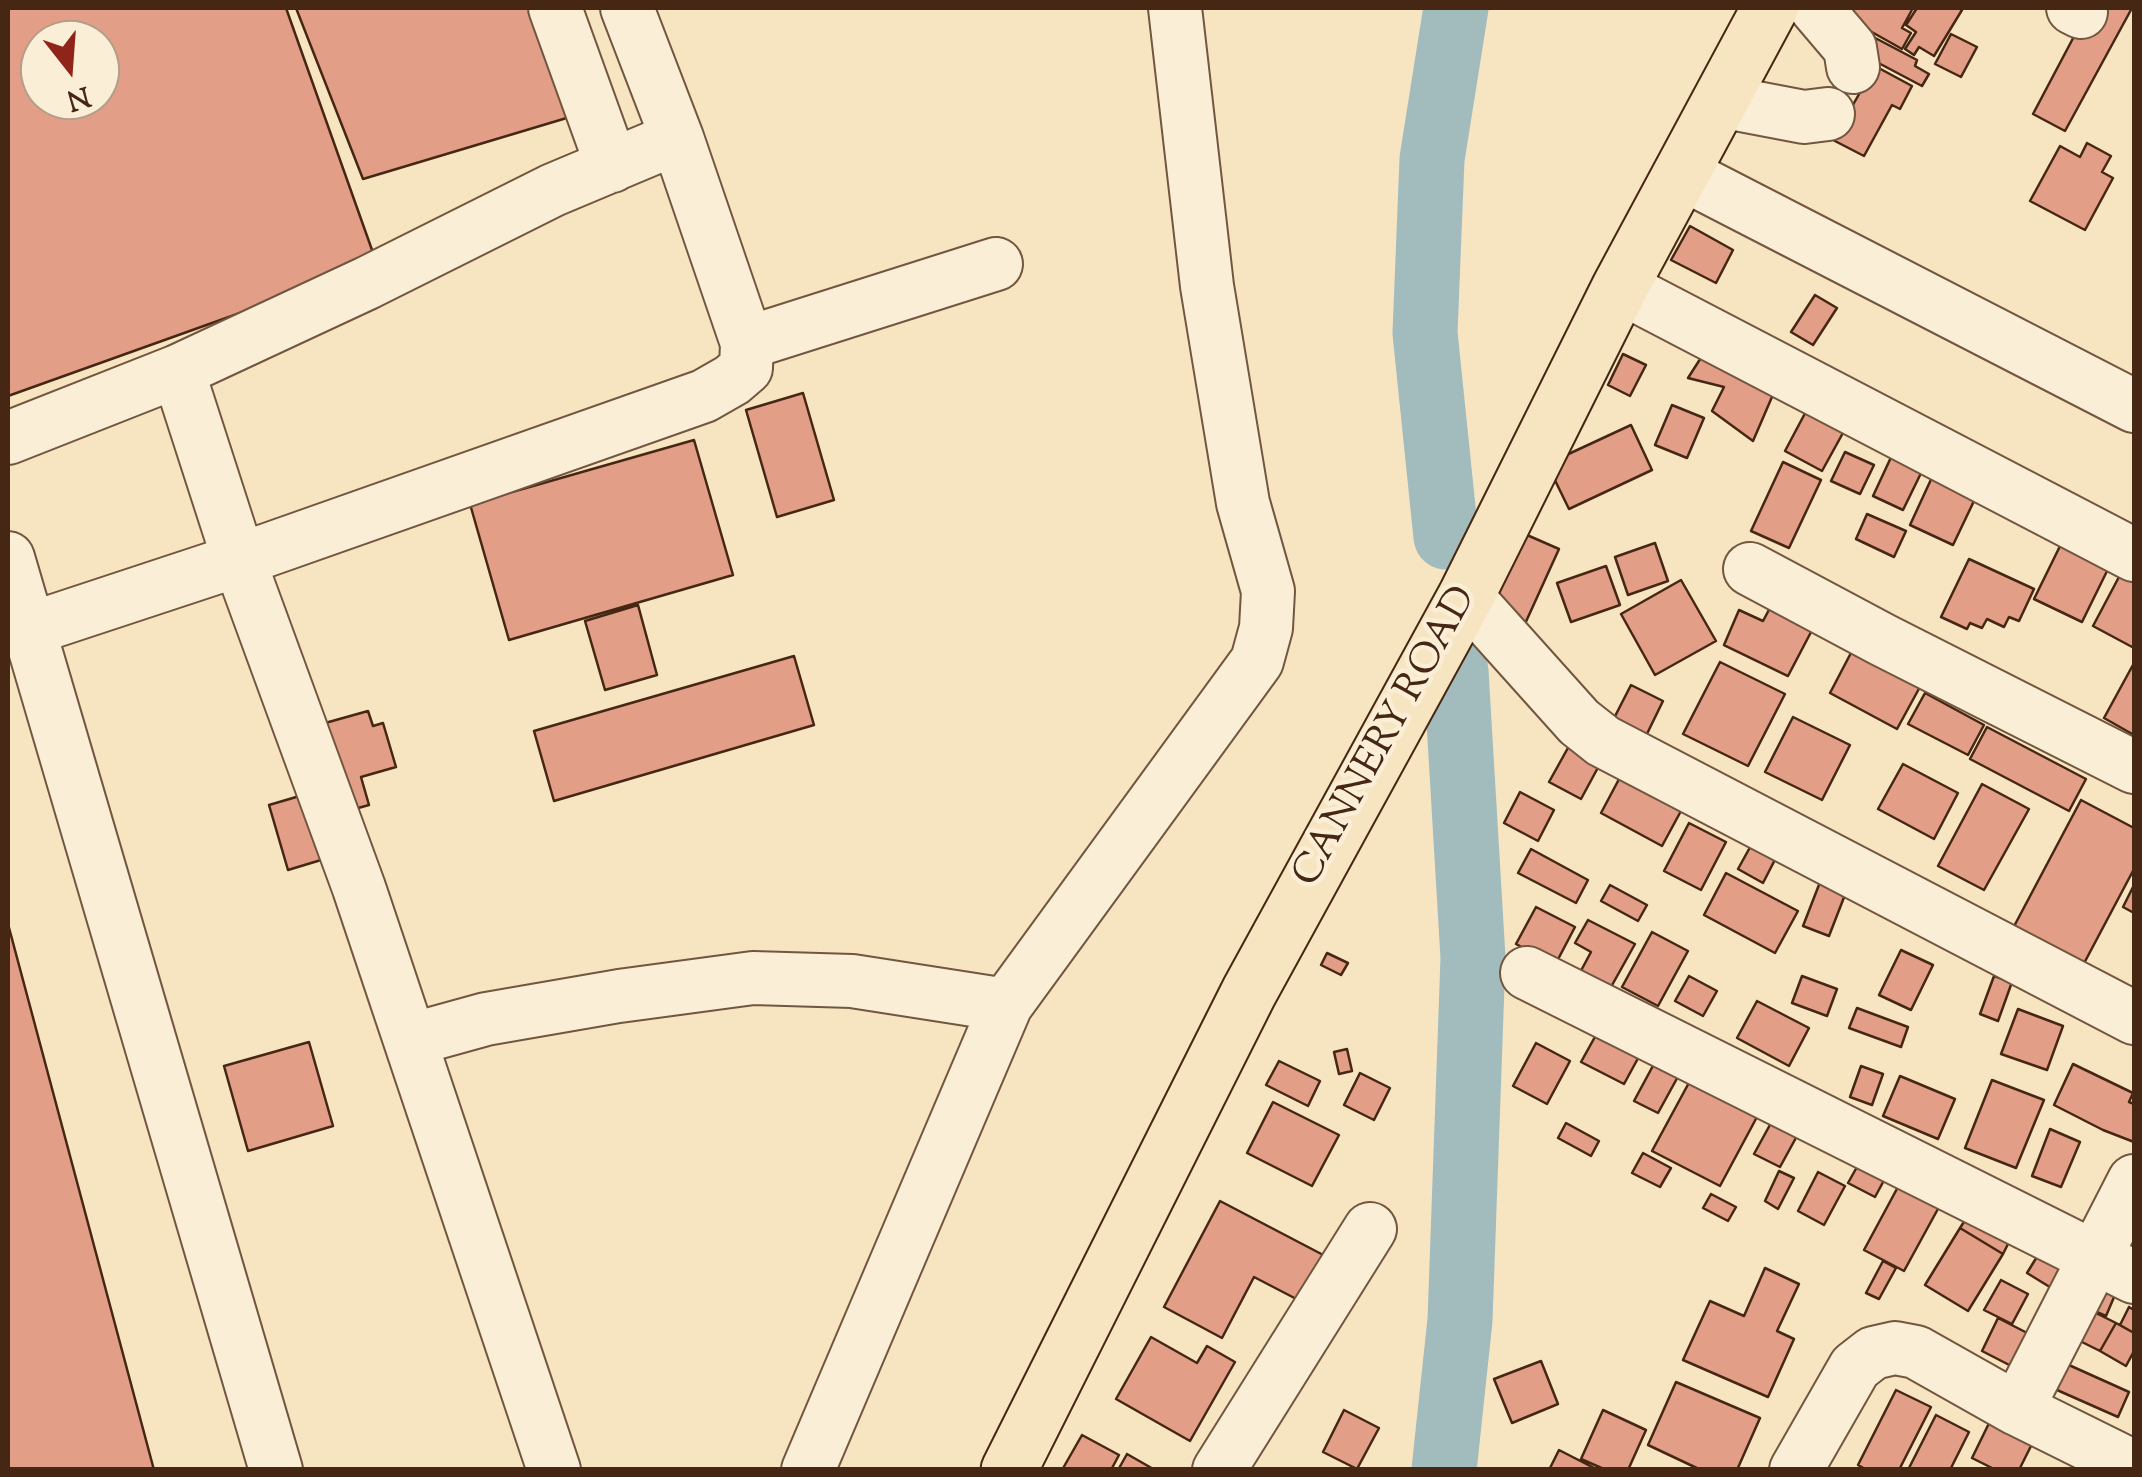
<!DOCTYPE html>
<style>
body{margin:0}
#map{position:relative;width:2142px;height:1477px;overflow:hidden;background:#f7e5c2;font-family:"Sorts Mill Goudy",serif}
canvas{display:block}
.frame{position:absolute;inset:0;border:10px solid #462713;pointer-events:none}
.north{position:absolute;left:20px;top:20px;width:100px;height:100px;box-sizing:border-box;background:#faeed7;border:2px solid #b29e89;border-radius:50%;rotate:163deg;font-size:28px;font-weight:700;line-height:40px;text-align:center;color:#462713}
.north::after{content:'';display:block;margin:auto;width:35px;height:45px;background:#8f2418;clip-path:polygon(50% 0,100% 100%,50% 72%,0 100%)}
</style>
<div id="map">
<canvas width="2142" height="1477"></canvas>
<div class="frame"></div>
<div class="north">N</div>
</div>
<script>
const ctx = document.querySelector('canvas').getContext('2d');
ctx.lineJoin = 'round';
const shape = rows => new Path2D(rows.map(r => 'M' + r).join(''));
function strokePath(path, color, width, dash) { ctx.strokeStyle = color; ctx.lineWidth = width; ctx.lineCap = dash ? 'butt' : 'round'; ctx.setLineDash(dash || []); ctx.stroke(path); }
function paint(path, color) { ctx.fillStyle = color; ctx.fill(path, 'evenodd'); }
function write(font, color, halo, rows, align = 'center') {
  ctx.font = font + ' "Sorts Mill Goudy",serif'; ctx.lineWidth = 9; ctx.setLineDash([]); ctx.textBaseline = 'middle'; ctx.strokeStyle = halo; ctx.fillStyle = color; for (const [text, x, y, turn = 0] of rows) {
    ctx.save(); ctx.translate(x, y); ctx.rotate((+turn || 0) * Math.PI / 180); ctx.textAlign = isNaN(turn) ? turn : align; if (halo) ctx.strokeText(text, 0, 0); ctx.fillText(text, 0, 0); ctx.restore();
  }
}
strokePath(shape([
 [1446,537,1425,333,1432,159,1456,8],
 [1444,1470,1460,1320,1473,958,1456,671]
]), '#a2bcbe', 65);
const building = shape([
 [8,8,286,8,377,264,8,396,8,8],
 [40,40,100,40,100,100,40,100,40,40],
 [296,8,536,8,580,114,363,179,296,8],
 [1841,8,1913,8,1902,28,1911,33,1902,49,1838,13,1841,8],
 [1917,8,1958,8,1962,10,1934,56,1919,47,1914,55,1905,49,1916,32,1906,25,1917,8],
 [2089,8,2132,8,2065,131,2033,114,2089,8],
 [1862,31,1917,60,1915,66,1929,74,1922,86,1852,49,1862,31],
 [1951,34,1977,47,1961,77,1935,64,1951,34],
 [1875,66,1912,86,1900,109,1892,105,1864,156,1833,140,1875,66],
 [2087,143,2111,156,2102,172,2113,178,2085,230,2030,201,2060,146,2080,157,2087,143],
 [1690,226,1733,250,1716,283,1671,260,1690,226],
 [1815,295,1837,308,1813,345,1791,332,1815,295],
 [1704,353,1775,390,1753,441,1712,411,1724,387,1688,378,1704,353],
 [1623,354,1646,365,1630,396,1608,385,1623,354],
 [803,393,834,500,777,517,746,410,803,393],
 [1811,402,1849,422,1822,471,1785,451,1811,402],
 [1672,405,1704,418,1687,458,1655,445,1672,405],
 [1631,425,1652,470,1569,509,1547,464,1631,425],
 [694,440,733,575,509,640,470,504,694,440],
 [1845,452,1874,465,1860,494,1831,481,1845,452],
 [1893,453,1924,467,1903,510,1873,496,1893,453],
 [1940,460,1984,480,1953,545,1910,525,1940,460],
 [1783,462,1821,480,1789,548,1751,531,1783,462],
 [1867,514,1906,531,1894,557,1856,539,1867,514],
 [1511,528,1559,549,1524,626,1475,604,1511,528],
 [2063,540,2111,563,2082,622,2034,599,2063,540],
 [1655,543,1668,581,1628,595,1615,557,1655,543],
 [1969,559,2034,589,2019,621,2009,617,2004,627,1987,619,1982,628,1970,623,1967,629,1941,617,1969,559],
 [1606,566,1620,605,1571,622,1557,583,1606,566],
 [2120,575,2134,583,2134,648,2093,626,2120,575],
 [1681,580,1716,641,1655,675,1621,614,1681,580],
 [1779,591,1821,613,1788,676,1724,645,1739,610,1763,621,1779,591],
 [638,605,657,675,605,690,585,621,638,605],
 [1853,649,1921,685,1897,729,1830,693,1853,649],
 [794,656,814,725,554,801,534,731,794,656],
 [1720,662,1785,694,1748,766,1683,734,1720,662],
 [2134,663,2134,735,2104,718,2134,663],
 [1631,685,1663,701,1643,742,1610,726,1631,685],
 [1925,693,1984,725,1968,755,1908,724,1925,693],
 [368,711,373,726,383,723,396,767,361,777,369,805,344,812,318,725,368,711],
 [1793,717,1850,745,1822,800,1765,772,1793,717],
 [1987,727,2086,779,2069,811,1970,759,1987,727],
 [1569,746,1601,762,1581,799,1549,782,1569,746],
 [1903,764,1958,793,1934,839,1878,809,1903,764],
 [1626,766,1688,798,1662,846,1601,813,1626,766],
 [1982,784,2029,809,1984,890,1938,866,1982,784],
 [1520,792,1554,810,1538,841,1504,823,1520,792],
 [303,795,321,860,288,870,269,805,303,795],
 [2081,800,2134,828,2134,869,2081,969,2011,932,2081,800],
 [1689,823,1726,842,1701,890,1664,871,1689,823],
 [1759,831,1783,844,1763,883,1738,869,1759,831],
 [1531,849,1588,880,1576,903,1518,873,1531,849],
 [1726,873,1798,911,1775,953,1704,915,1726,873],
 [1822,877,1848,887,1829,936,1803,926,1822,877],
 [1610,885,1647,905,1638,921,1601,901,1610,885],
 [2134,885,2134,913,2123,907,2134,885],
 [1536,907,1575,927,1555,965,1516,944,1536,907],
 [1588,920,1635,944,1606,996,1576,980,1591,952,1575,943,1588,920],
 [8,924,154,1470,8,1470,8,924],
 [1652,932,1688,951,1658,1006,1622,987,1652,932],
 [1901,950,1933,965,1911,1010,1879,995,1901,950],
 [1327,953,1348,963,1341,975,1321,965,1327,953],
 [1689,976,1717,991,1703,1016,1675,1001,1689,976],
 [1802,976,1837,989,1827,1016,1792,1003,1802,976],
 [1994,976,2012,982,1998,1021,1980,1014,1994,976],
 [1757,1001,1809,1028,1789,1066,1737,1038,1757,1001],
 [1857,1008,1908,1027,1901,1047,1849,1028,1857,1008],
 [2018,1009,2063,1026,2047,1070,2001,1054,2018,1009],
 [1606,1017,1648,1040,1624,1084,1581,1062,1606,1017],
 [309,1042,333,1126,248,1151,224,1066,309,1042],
 [1536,1043,1570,1061,1547,1104,1513,1086,1536,1043],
 [1347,1049,1352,1071,1339,1074,1334,1052,1347,1049],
 [1662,1049,1686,1062,1658,1113,1634,1101,1662,1049],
 [1279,1061,1320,1081,1308,1106,1266,1085,1279,1061],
 [2073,1064,2133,1093,2129,1102,2134,1104,2134,1142,2103,1130,2054,1105,2073,1064],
 [1698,1066,1765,1102,1720,1186,1652,1151,1698,1066],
 [1861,1066,1883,1074,1872,1105,1850,1097,1861,1066],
 [1360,1073,1390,1088,1374,1120,1344,1105,1360,1073],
 [1900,1076,1955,1099,1938,1139,1883,1116,1900,1076],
 [1992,1080,2044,1100,2016,1168,1965,1148,1992,1080],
 [1273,1102,1339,1135,1312,1186,1247,1153,1273,1102],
 [1777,1112,1803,1125,1780,1167,1754,1154,1777,1112],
 [1566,1123,1599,1141,1591,1156,1558,1138,1566,1123],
 [2050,1129,2080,1142,2061,1187,2032,1176,2050,1129],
 [1643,1153,1671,1168,1660,1187,1632,1173,1643,1153],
 [1862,1158,1888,1173,1875,1197,1848,1183,1862,1158],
 [1779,1171,1794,1178,1778,1209,1765,1201,1779,1171],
 [1818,1172,1845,1186,1824,1225,1798,1211,1818,1172],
 [1899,1185,1939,1207,1904,1271,1864,1250,1899,1185],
 [1711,1194,1736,1207,1728,1221,1703,1208,1711,1194],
 [1220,1201,1329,1258,1306,1304,1254,1277,1222,1338,1164,1307,1220,1201],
 [1976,1203,2018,1224,2003,1254,1960,1228,1976,1203],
 [1960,1228,2003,1254,1968,1311,1925,1285,1960,1228],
 [2046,1242,2072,1258,2053,1289,2027,1273,2046,1242],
 [1883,1261,1896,1268,1879,1299,1866,1293,1883,1261],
 [1765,1268,1799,1284,1777,1331,1794,1339,1768,1397,1683,1360,1710,1301,1744,1316,1765,1268],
 [2001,1280,2028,1294,2012,1324,1984,1310,2001,1280],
 [2120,1283,2106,1316,2078,1304,2120,1283],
 [2078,1304,2116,1323,2100,1351,2064,1333,2078,1304],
 [2129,1307,2134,1310,2134,1333,2120,1325,2129,1307],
 [1998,1318,2037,1338,2021,1371,1982,1351,1998,1318],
 [2116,1323,2134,1333,2134,1351,2126,1366,2100,1351,2116,1323],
 [1151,1337,1197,1363,1207,1346,1235,1362,1190,1441,1116,1399,1151,1337],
 [1541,1361,1558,1404,1512,1423,1494,1379,1541,1361],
 [2060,1361,2129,1392,2118,1417,2048,1386,2060,1361],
 [1676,1382,1760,1418,1737,1470,1701,1470,1648,1445,1676,1382],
 [1896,1390,1931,1407,1899,1470,1867,1470,1858,1465,1896,1390],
 [1344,1410,1379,1428,1357,1469,1323,1452,1344,1410],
 [1603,1410,1646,1430,1628,1470,1606,1470,1581,1459,1603,1410],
 [1994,1413,2037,1434,2019,1470,1996,1470,1972,1458,1994,1413],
 [1936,1415,1969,1432,1950,1470,1911,1470,1909,1468,1936,1415],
 [1082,1435,1119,1455,1111,1470,1062,1470,1082,1435],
 [1559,1450,1598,1470,1549,1470,1559,1450],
 [1127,1454,1155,1470,1118,1470,1127,1454]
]);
paint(building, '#e39e87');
strokePath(building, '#462713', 2.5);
const minor = shape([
 [555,8,612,166],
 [1816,8,1850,48,1853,67],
 [2073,8,2081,12],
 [1720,101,1804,117,1828,114],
 [1681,173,2134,406],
 [1620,287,2134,555],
 [747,343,996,264],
 [8,438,178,371],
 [8,558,276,1470],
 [1750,569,1883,640,2134,767],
 [1466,596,1579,722,1603,741,2134,1018],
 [30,629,239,560,704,396,732,380,746,368,747,343,677,138],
 [1527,973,2134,1277],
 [410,1040,486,1019,619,996,753,978,852,981,1006,1005],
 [2017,1409,2134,1181],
 [554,1470,359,888,239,560,178,371,367,283,553,190,677,138,627,8],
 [808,1470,1006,1005,1257,661,1266,628,1268,591,1243,503,1207,286,1175,8],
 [1219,1470,1370,1229],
 [1796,1470,1855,1367,1873,1353,1895,1348,1916,1352,2017,1409,2134,1467]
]);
const major = shape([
 [1009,1470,1249,992,1466,596,1620,287,1770,8]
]);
strokePath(minor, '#72563f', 56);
strokePath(major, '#462713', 59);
strokePath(minor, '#faeed7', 52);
strokePath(major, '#f7e5c2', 55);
write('40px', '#462713', '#faeed7', [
 ["CANNERY ROAD",1388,738,-61]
]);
</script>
